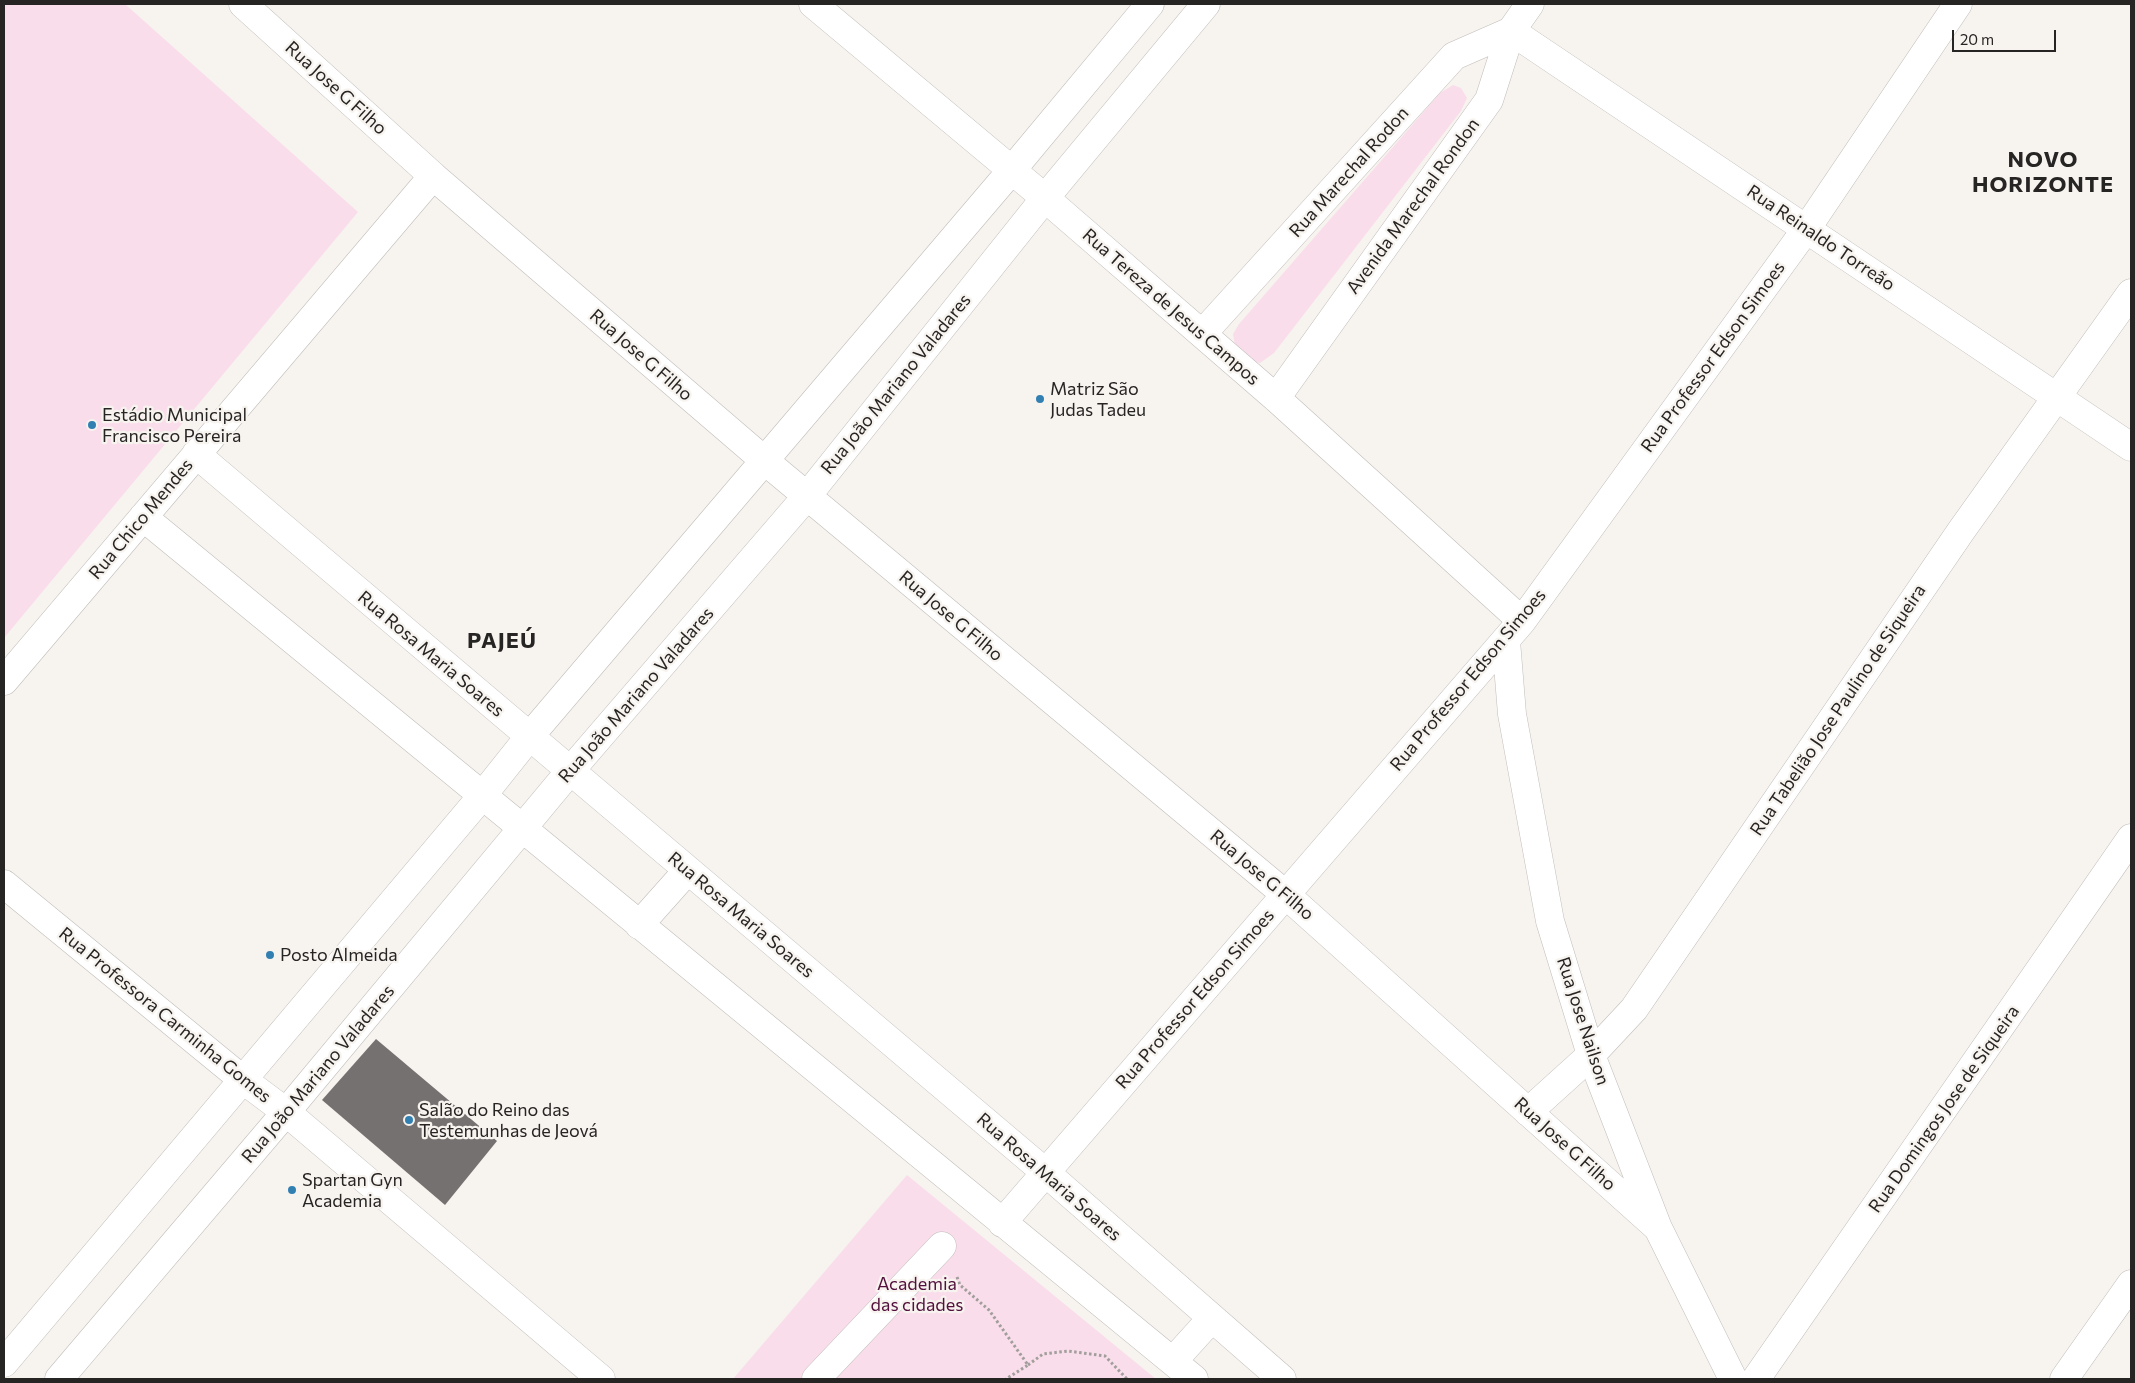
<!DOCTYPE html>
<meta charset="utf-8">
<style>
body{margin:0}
#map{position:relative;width:2135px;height:1383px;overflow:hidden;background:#f7f3ef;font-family:Commissioner,sans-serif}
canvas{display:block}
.frame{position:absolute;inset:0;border:5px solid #272524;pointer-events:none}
.scale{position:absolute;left:1952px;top:30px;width:104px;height:22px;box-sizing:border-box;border:2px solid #272524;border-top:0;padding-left:6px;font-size:15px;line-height:18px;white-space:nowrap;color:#272524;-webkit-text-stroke:4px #f7f3ef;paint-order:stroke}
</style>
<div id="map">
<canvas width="2135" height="1383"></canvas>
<div class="frame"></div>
<div class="scale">20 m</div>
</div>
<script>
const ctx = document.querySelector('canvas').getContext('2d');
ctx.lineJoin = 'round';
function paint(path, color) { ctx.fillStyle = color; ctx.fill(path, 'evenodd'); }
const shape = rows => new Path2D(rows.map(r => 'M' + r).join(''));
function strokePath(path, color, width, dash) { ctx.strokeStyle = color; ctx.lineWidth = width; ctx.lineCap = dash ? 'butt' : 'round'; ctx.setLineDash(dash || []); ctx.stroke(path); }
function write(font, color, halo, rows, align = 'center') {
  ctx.font = font + ' Commissioner,sans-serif'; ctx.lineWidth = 4.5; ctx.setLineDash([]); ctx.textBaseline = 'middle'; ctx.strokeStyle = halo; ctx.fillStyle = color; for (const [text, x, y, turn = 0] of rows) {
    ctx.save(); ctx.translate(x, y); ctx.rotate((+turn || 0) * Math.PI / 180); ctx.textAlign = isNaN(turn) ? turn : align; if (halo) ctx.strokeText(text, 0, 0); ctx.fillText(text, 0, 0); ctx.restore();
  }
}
paint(shape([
 [4,4,125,4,358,212,4,638],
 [1453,85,1461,88,1467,98,1461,111,1274,353,1260,363,1247,359,1235,346,1233,334,1239,324,1440,93],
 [907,1175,1156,1379,733,1379]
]), '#faddeb');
paint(shape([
 [376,1039,497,1141,445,1205,322,1100]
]), '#767171');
const minor = shape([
 [243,4,433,176,765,461,1285,894,1658,1228],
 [813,4,1045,198,1276,398,1522,621],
 [1511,31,2131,447],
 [1202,334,1454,56,1511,31],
 [1276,398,1489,100,1511,31,1530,4],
 [196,454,1045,1172,1282,1379],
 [143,517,1194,1379],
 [1506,641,1512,714,1550,921,1591,1055,1658,1228,1733,1379],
 [4,681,433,176],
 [4,884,242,1079,286,1112,601,1379],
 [639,925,688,870],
 [1528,1112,1591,1055,1634,1009,1961,531,2131,293],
 [1002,1223,1522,621,1807,228,1958,4],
 [1173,1361,1212,1318],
 [4,1363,482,796,529,737,1011,171,1150,4],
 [59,1379,286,1112,570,771,807,496,1045,198,1206,4],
 [816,1379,942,1246],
 [1756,1379,2131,838],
 [2064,1379,2131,1284]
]);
strokePath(minor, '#c1bdba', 29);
strokePath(shape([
 [957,1277,960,1285,989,1310,1028,1365,1006,1379],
 [1028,1365,1043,1354,1068,1351,1105,1356,1127,1379]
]), '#a19e9b', 3, [2.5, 2.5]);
strokePath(minor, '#fff', 28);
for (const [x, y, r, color] of [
 [1040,399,5,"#327fb2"],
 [92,425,5,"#327fb2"],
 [270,955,5,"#327fb2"],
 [409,1120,5,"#327fb2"],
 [292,1190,5,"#327fb2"]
]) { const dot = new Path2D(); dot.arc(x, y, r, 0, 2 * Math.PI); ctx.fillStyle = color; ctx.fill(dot); strokePath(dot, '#f7f3ef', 2); }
write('18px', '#272524', '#f7f3ef', [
 ["Rua Jose G Filho",336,88,42],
 ["Rua Marechal Rodon",1349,172,-48],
 ["Avenida Marechal Rondon",1413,206,-54],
 ["Rua Reinaldo Torreão",1821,238,34],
 ["Rua Tereza de Jesus Campos",1171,307,41],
 ["Rua Jose G Filho",641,355,41],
 ["Rua Professor Edson Simoes",1713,357,-54],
 ["Rua João Mariano Valadares",896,384,-51],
 ["Rua Chico Mendes",141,519,-50],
 ["Rua Jose G Filho",951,616,40],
 ["Rua Rosa Maria Soares",431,654,40],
 ["Rua Professor Edson Simoes",1468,680,-50],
 ["Rua João Mariano Valadares",636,695,-49],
 ["Rua Tabelião Jose Paulino de Siqueira",1838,710,-56],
 ["Rua Jose G Filho",1262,875,40],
 ["Rua Rosa Maria Soares",741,915,40],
 ["Rua Professor Edson Simoes",1195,999,-49],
 ["Rua Professora Carminha Gomes",165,1015,39],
 ["Rua Jose Nailson",1583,1021,72],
 ["Rua João Mariano Valadares",318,1074,-50],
 ["Rua Domingos Jose de Siqueira",1944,1109,-55],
 ["Rua Jose G Filho",1565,1144,42],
 ["Rua Rosa Maria Soares",1049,1177,41]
]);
write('18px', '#272524', '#f7f3ef', [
 ["Matriz São",1050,389],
 ["Judas Tadeu",1050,410],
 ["Estádio Municipal",102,415],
 ["Francisco Pereira",102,436],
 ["Posto Almeida",280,955],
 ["Salão do Reino das",419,1110],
 ["Testemunhas de Jeová",419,1131],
 ["Spartan Gyn",302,1180],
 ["Academia",302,1201]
], 'left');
write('18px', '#53103c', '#f7f3ef', [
 ["Academia",917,1284],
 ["das cidades",917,1305]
]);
ctx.letterSpacing = '1px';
write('bold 22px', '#272524', '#f7f3ef', [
 ["NOVO",2043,160],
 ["HORIZONTE",2043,185],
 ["PAJEÚ",502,641]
]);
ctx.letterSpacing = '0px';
</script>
